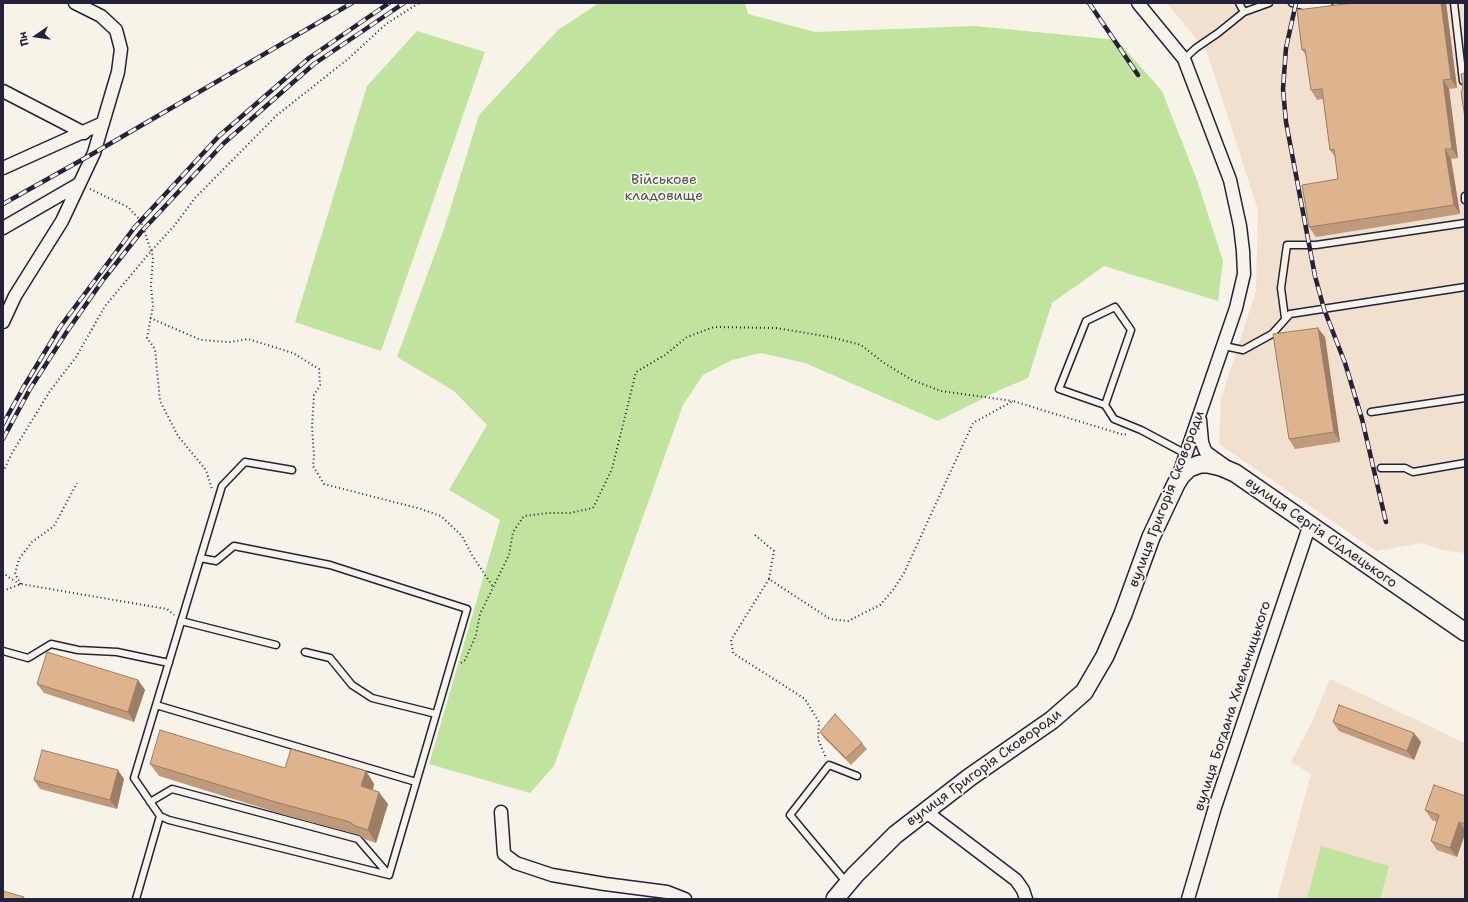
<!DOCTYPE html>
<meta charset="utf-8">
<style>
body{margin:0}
#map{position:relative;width:1468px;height:902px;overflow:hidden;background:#f7f3e8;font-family:"Shantell Sans",sans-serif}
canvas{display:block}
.frame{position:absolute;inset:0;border:4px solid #22223b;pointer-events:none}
.north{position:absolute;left:16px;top:16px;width:40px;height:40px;-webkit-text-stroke:3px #f7f3e8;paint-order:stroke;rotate:257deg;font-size:11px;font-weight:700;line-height:16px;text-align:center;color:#22223b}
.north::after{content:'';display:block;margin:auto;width:14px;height:18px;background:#22223b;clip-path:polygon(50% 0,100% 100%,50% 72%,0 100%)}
</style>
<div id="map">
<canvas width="1468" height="902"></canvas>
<div class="frame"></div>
<div class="north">Пн</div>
</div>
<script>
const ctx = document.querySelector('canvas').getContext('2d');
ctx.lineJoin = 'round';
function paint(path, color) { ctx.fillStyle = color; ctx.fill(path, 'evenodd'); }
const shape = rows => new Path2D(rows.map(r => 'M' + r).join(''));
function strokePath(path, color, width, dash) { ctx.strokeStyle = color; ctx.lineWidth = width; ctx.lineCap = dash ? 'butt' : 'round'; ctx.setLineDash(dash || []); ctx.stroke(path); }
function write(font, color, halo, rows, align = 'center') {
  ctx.font = font + ' "Shantell Sans",sans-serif'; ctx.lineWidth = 3.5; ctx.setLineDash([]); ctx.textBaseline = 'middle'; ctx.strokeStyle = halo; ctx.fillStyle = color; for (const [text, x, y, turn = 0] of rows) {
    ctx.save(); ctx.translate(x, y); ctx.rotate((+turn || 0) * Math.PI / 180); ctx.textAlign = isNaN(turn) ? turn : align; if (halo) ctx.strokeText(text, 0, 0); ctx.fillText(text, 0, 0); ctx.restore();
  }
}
paint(shape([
 [1167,3,1465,3,1465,553,1442,550,1422,543,1376,551,1219,444,1221,399,1256,291,1258,210,1207,52],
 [1330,679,1465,743,1465,899,1277,899,1311,774,1291,762,1312,722]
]), '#f0e0cd');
paint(shape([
 [599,3,745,3,748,14,815,32,975,26,1117,40,1162,91,1197,180,1223,261,1218,301,1104,266,1052,303,1028,378,1000,390,938,421,805,363,761,353,732,360,703,375,683,405,554,766,530,793,429,764,500,520,449,490,487,425,454,391,397,357,444,229,479,115,558,30],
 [417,31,485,52,381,351,295,322,367,86],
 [1321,846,1389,866,1380,899,1307,899]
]), '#c0e49e');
const service = shape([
 [1239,3,1244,12],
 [1292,3,1304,6,1329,3],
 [1454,3,1463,81],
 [1184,59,1196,48,1218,33,1244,12,1269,3],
 [1465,196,1465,200],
 [1285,318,1281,288,1287,245,1316,245,1465,223],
 [1224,346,1243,350,1272,334,1290,314,1465,287],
 [1105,405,1059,389,1086,321,1115,307,1131,330,1105,405,1114,419,1141,430,1186,454],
 [1371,412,1465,398],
 [1381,468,1405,468,1413,472,1465,463],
 [181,621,276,645],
 [3,651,28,658,51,644,78,650,117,652,169,663],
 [305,652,330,658,352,685,372,698,436,714],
 [156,705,416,782],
 [150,802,172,789,358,839,389,875],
 [160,816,169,820,389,875,467,609,330,565,234,546,216,561,200,558],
 [847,883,790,815,829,765,857,776],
 [136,899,160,816,134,778,222,486,245,462,292,470]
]);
const minor = shape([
 [1138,3,1184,59,1230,180,1240,226,1243,251,1244,274,1236,308,1178,477],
 [3,91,84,133],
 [3,168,103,123],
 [3,228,79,184],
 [3,322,15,296,62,221,94,153,118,72,121,49,116,30,101,16,75,3],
 [1200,420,1202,442,1204,448,1206,452,1224,465],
 [925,811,1016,880,1023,890,1026,899],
 [501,812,504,854,516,863,552,875,605,884,667,892,685,899],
 [1188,899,1215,807,1310,524]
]);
const secondary = shape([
 [835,899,855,875,895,835,970,777,1052,720,1084,692,1105,656,1123,614,1151,537,1176,484,1181,476,1189,468,1200,464,1208,464,1221,467,1235,473,1465,632]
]);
strokePath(service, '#22223b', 9);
strokePath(minor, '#22223b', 15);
strokePath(secondary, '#22223b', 20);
strokePath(shape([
 [90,189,128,207,141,221,153,257,151,286,153,306,147,338,155,349,160,401,178,436,206,470,212,489],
 [150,318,201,340,230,342,248,339,293,353,319,369,320,385,314,395,312,426,314,456,313,466,324,484,421,509,441,516,462,536,472,555,493,587],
 [3,472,12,453,50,391,76,357,105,306,152,250,174,226,195,198,277,115,348,59,386,24,419,3],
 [755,535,774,551,769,579,830,619,848,621,880,605,893,590,904,573,973,423,1013,401,1124,435,1126,434],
 [3,572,8,577,20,584],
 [769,579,731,640,733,653,805,699,819,722,818,739,826,758],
 [21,584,15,574,19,559,32,542,54,526,77,483],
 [3,591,21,584,167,609,174,615],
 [461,663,465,660,476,635,480,614,509,555,513,532,524,516,548,513,570,513,593,508,612,469,636,372,665,355,687,337,714,327,776,328,830,337,861,345,884,363,912,380,941,391,1013,401]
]), '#22223b', 2, [1, 3]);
strokePath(service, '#f7f3e8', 6);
strokePath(minor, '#f7f3e8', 12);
strokePath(secondary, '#f7f3e8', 17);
const rail = shape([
 [1089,3,1138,75],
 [1296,3,1286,48,1283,89,1286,122,1315,276,1324,309,1345,363,1362,419,1386,522],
 [3,204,94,153,352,3],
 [3,424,23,388,60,327,134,228,219,136,309,58,389,3],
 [3,439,30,389,66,333,103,280,141,232,224,143,314,64,404,3]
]);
strokePath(rail, '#22223b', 4.5);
strokePath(rail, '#f7f3e8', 3, [9]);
paint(shape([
 [1446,3,1457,88,1449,89,1458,158,1451,159,1460,214,1316,237,1309,227,1338,179,1336,158,1330,150,1323,99,1317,100,1311,90,1306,55,1302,50],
 [1325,337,1340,442,1295,449,1289,439],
 [138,680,145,690,134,722,44,693,37,684],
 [1333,722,1421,742,1414,760,1339,731],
 [820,732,862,743,867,749,851,765,824,738],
 [150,764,366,771,374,784,373,790,388,804,376,843,364,839,359,835,288,816,159,776],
 [124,779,117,809,40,789,34,780],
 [1465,796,1465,834,1457,857,1437,850,1431,841,1437,822,1432,820,1425,810]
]), '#bf9b7b');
paint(shape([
 [1441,3,1446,3,1457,88,1451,79],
 [1443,80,1449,89,1458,158,1452,149],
 [1445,149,1451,159,1460,214,1454,205],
 [1318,328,1325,337,1340,442,1334,432],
 [138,680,145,690,134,722,128,712],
 [1414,733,1421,742,1414,760,1407,751],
 [118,770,124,779,117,809,110,800],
 [366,771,374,784,370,799,361,786],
 [379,792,388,804,376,843,368,830],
 [1459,822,1465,830,1465,834,1457,857,1450,848]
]), '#9b7e64');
const building = shape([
 [1353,3,1441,3,1451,79,1443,80,1452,149,1445,149,1454,205,1309,227,1302,185,1338,179,1334,149,1330,150,1322,89,1311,90,1305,49,1302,50,1297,10,1353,3],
 [1465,73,1465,118,1461,92,1463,88,1461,74,1465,73],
 [1318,328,1334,432,1289,439,1273,334,1318,328],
 [47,652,138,680,128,712,37,684,47,652],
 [1339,705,1414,733,1407,751,1333,722,1339,705],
 [835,714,862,743,846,758,820,732,835,714],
 [160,730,285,768,291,749,366,771,361,786,379,792,368,830,355,826,350,822,279,803,150,764,160,730],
 [42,750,118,770,110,800,34,780,42,750],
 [1434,785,1465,796,1465,824,1459,822,1450,848,1431,841,1439,815,1425,810,1434,785],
 [3,891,24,897,23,899,3,899,3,891]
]);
paint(building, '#deb48f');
strokePath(building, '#9b7e64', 1);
write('14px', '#4a5254', '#f7f3e8', [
 ["Військове",664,180],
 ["кладовище",664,196]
]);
write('14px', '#22223b', '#f7f3e8', [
 ["вулиця Григорія Сковороди",1167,499,-69],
 ["вулиця Сергія Сідлецького",1321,533,35],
 ["вулиця Богдана Хмельницького",1233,706,-72],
 ["вулиця Григорія Сковороди",984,768,-36]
]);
</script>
